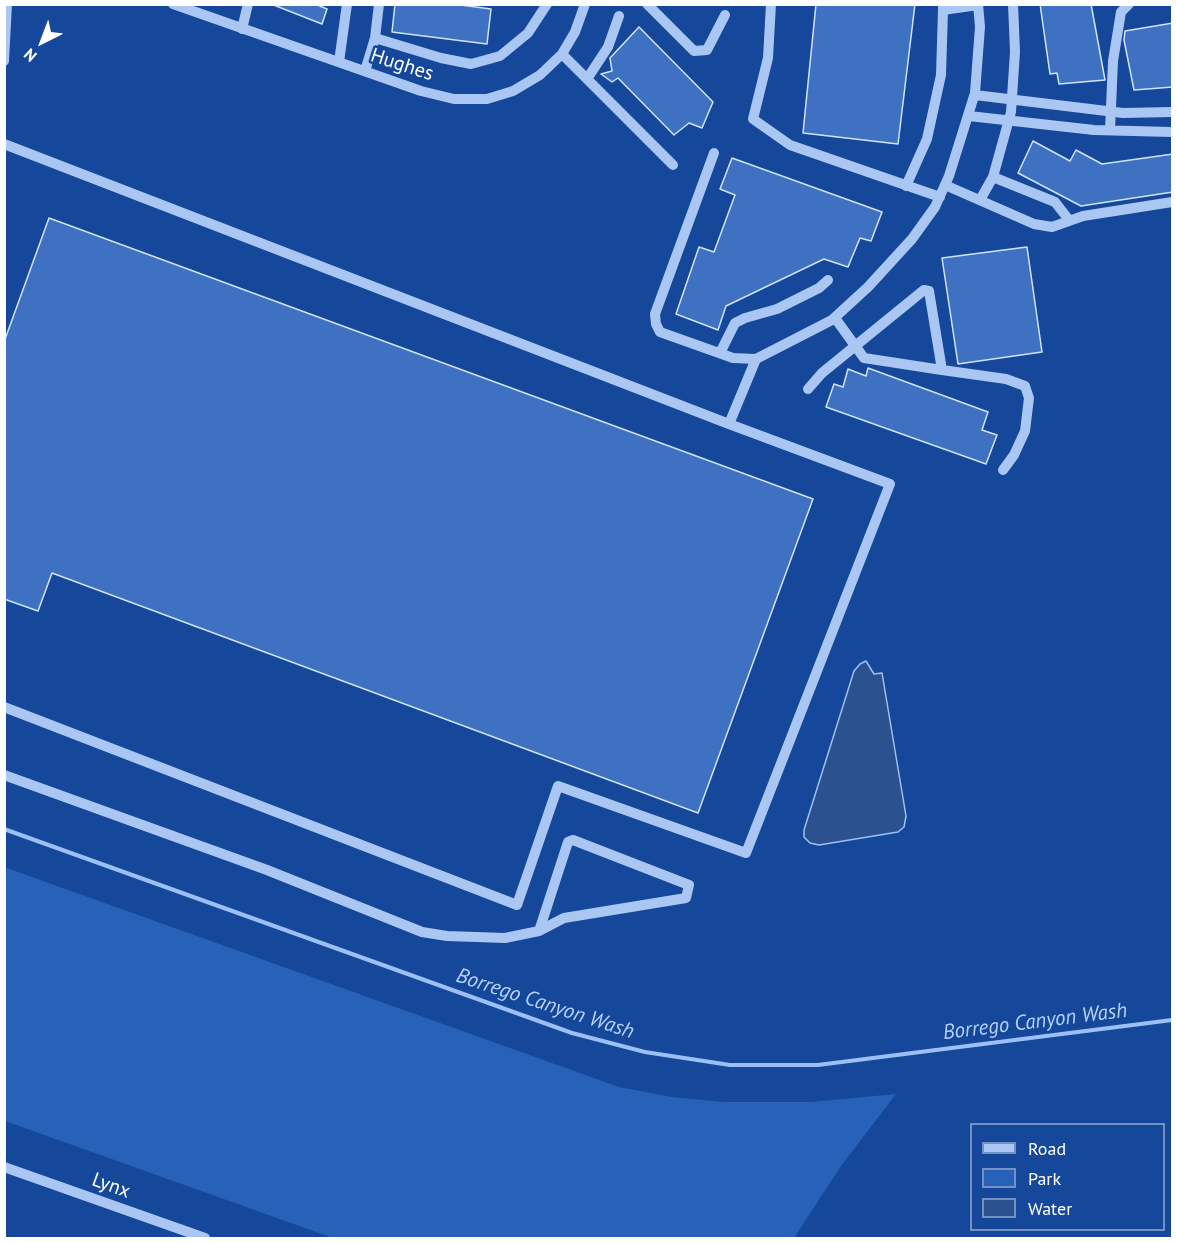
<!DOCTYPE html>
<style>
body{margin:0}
#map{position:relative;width:1177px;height:1243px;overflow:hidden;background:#15489a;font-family:"PT Sans",sans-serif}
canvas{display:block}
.frame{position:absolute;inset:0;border:6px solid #fff;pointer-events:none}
.legend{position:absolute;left:970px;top:1123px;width:195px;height:108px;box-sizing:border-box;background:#15489a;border:2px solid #7391c2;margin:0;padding:8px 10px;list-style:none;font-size:18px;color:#fff}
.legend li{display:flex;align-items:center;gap:12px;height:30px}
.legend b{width:30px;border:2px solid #7391c2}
.north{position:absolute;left:12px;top:12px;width:60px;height:60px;-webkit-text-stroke:4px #15489a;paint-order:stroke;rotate:222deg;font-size:16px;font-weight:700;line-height:24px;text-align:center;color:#fff}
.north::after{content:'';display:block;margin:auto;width:21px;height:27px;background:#fff;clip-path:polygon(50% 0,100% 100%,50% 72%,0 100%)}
</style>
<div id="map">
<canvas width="1177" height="1243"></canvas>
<div class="frame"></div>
<ul class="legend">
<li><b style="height:8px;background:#aac6f2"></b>Road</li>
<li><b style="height:16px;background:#2861b8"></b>Park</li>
<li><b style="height:16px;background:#2b518e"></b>Water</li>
</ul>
<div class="north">N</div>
</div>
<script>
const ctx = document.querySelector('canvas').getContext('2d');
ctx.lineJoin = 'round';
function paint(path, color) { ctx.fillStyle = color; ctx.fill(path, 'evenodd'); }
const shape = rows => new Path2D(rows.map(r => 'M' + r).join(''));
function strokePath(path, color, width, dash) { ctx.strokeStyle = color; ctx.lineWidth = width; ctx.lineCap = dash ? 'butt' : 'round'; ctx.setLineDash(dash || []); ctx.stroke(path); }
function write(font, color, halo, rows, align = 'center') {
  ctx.font = font + ' "PT Sans",sans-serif'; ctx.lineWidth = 5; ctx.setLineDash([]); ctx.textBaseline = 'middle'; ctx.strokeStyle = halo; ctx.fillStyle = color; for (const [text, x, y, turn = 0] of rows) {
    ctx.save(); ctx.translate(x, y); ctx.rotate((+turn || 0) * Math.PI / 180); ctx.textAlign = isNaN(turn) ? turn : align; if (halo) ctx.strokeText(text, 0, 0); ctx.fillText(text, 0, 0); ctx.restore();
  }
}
paint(shape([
 [4,867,619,1087,672,1097,724,1102,811,1102,896,1094,841,1166,794,1238,333,1238,5,1121]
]), '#2861b8');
const water = shape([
 [866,661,874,674,882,673,906,816,904,827,898,832,819,845,810,843,804,837,804,830,854,671,860,664,866,661]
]);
paint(water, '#2b518e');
strokePath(water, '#9cc0f5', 1.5);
strokePath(shape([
 [4,829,572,1033,645,1052,730,1065,818,1065,1172,1020]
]), '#9cc0f5', 4);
const building = shape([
 [271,4,315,4,327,9,322,24,271,4],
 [395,4,453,4,491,9,487,44,392,32,395,4],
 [816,4,915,4,898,144,803,133,816,4],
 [1040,4,1091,4,1105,80,1059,84,1057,73,1050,74,1040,4],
 [1173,23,1173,87,1134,90,1124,40,1125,31,1173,23],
 [639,27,713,102,702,128,689,123,674,135,618,78,612,82,601,74,612,71,610,58,639,27],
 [1033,141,1070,161,1076,150,1102,164,1173,154,1173,192,1081,206,1018,173,1033,141],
 [732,158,882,212,871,241,860,238,848,267,824,259,726,306,718,330,676,314,699,247,714,252,735,195,720,189,732,158],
 [49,218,813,499,698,813,52,573,38,611,4,599,4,342,49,218],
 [1027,247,1042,352,958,364,942,258,1027,247],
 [868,368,988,412,982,430,997,435,986,464,826,407,834,384,843,387,848,369,866,376,868,368]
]);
paint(building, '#3e71c1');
strokePath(building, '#d1e3fd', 1.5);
strokePath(shape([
 [173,4,421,91,454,99,487,99,513,91,540,75,562,54,575,32,585,4],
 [647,4,694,51,707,50,725,15],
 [771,4,768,58,753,119,790,145,940,197],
 [943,5,943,10,978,5],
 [242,29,248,4],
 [375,38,441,58,471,64,500,56,528,33,547,4],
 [562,54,673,165],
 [4,61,7,4],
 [339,62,347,4],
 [365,71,375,38,379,4],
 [587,79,608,47,619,16],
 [975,95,1123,113,1172,112],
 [969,116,1094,130,1172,132],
 [1110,130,1113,61,1121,12,1129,4],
 [4,144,729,424,756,359],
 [714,153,655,314,656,324,660,332,733,358,756,359,832,320,868,287,912,239,935,207,949,176,975,93,980,27,978,4],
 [993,177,1055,202,1069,220],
 [945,185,1034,224,1052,227,1083,216,1172,202],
 [906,186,927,139,941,75,943,10],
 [980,200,993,177,1011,112,1015,52,1013,4],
 [835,318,864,358,942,370],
 [720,353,735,323,745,318,777,309,819,288,828,280],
 [808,389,822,373,924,290,929,291,942,370,1006,379,1025,386,1029,398,1025,431,1014,455,1003,470],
 [4,707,517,905,558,786,746,853,890,484,729,424],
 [4,775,267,870,422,932,447,936,505,938,539,931,564,918,686,898,689,885,573,840,568,842,539,931],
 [4,1167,205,1238]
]), '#aac6f2', 10);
write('20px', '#fff', '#15489a', [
 ["Hughes",402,65,18],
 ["Lynx",111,1186,20]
]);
write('italic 21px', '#b6d1f9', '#15489a', [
 ["Borrego Canyon Wash",545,1004,18],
 ["Borrego Canyon Wash",1035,1022,-7]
]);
</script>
